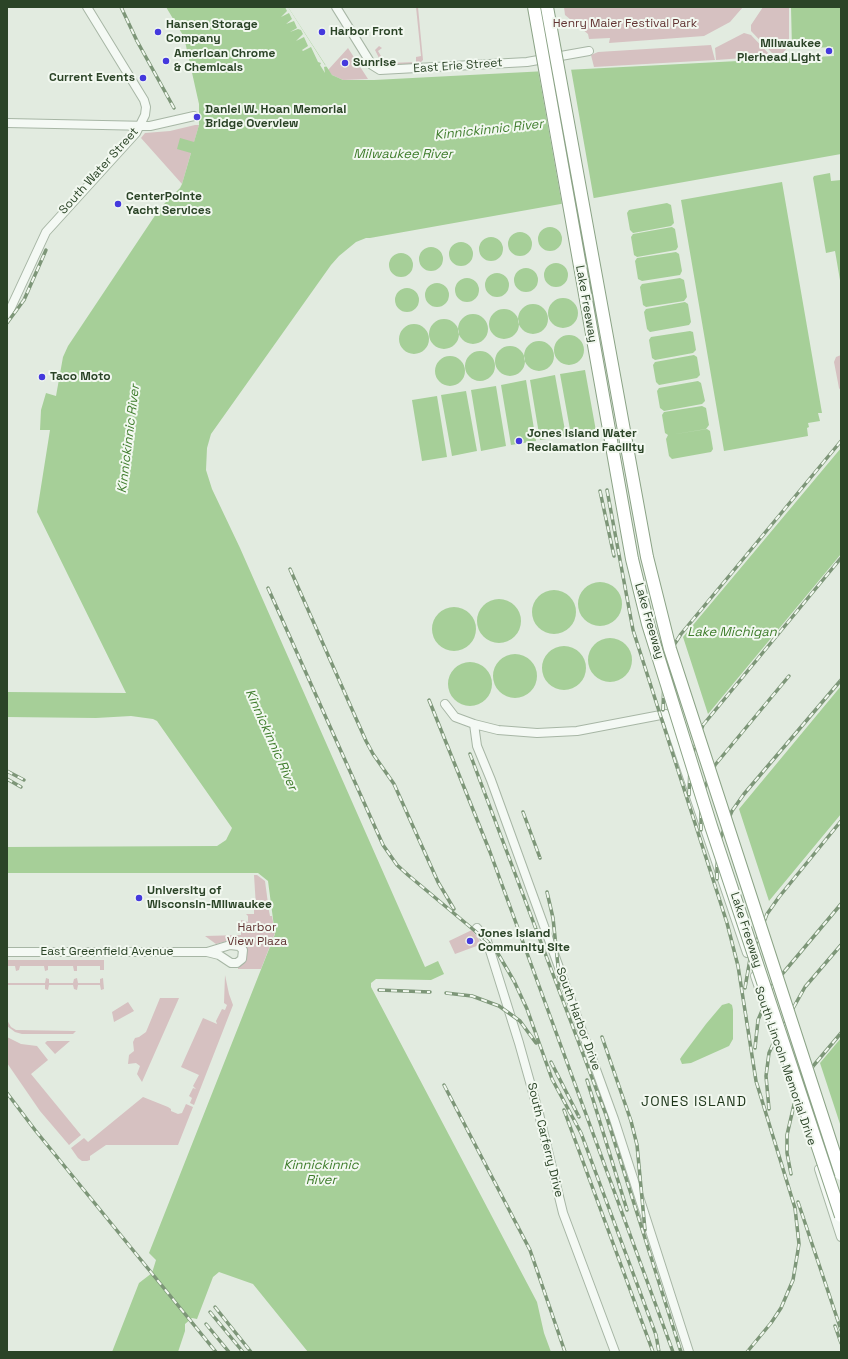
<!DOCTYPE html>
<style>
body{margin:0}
#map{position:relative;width:848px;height:1359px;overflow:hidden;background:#e2ebe0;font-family:"Space Grotesk",sans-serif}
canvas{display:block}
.frame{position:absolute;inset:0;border:8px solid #2b4427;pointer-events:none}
</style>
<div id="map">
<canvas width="848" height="1359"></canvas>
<div class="frame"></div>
</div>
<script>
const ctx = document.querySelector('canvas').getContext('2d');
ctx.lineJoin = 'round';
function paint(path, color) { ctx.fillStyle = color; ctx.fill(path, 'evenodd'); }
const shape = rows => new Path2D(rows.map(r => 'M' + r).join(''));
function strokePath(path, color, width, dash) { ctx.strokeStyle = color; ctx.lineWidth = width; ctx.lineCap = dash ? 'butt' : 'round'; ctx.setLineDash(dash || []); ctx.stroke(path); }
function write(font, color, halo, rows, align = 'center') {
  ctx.font = font + ' "Space Grotesk",sans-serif'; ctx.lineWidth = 4; ctx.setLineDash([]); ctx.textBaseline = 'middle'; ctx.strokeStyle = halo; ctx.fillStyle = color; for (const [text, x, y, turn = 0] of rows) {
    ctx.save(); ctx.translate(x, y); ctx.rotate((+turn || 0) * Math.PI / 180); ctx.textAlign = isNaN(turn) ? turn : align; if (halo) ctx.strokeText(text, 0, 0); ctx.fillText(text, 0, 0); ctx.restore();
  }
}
paint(shape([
 [416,7,418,7,423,60,419,64,383,66,375,50,379,46,382,48,378,51,384,61,388,59,390,63,416,62,416,57,421,56],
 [564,7,743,7,730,22,704,36,609,43,610,38,589,39,588,34,565,15],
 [763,7,789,7,789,46,783,53,772,53,751,31,751,25],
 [744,33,751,35,771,56,716,60,715,48],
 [711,45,715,60,594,67,591,55,598,52],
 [348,48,368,79,343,80,332,75,328,70],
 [195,125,199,125,182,184,141,138,145,133,170,131],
 [841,355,841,391,839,388,834,362,836,357],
 [254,875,257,875,265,881,269,911,270,916,272,916,275,933,261,969,238,969,238,966,244,962,247,955,241,941,235,939,216,944,205,936,241,935,241,920,248,922,248,916,246,914,254,914,254,908,256,907],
 [472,930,482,944,455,954,449,941],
 [7,960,104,960,104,970,100,970,100,966,77,966,77,971,74,971,73,966,48,966,48,970,45,971,44,966,20,966,19,970,16,971,15,966,7,966],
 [225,975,229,994,233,1005,194,1105,190,1103,192,1098,189,1096,193,1088,196,1089,193,1086,199,1075,181,1067,203,1018,217,1024,216,1021,222,1009,225,1010,227,1005,224,1003],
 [46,978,49,979,49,983,73,983,74,979,77,978,78,983,100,983,100,979,103,978,104,989,101,990,100,985,78,985,77,990,74,989,73,985,49,985,48,990,45,989,45,985,7,985,7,983,45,983],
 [160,998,179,998,142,1082,137,1074,140,1066,136,1063,128,1064,129,1055,134,1051,133,1042,135,1038,139,1037,146,1032],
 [128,1002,134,1011,114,1022,112,1012],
 [7,1020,11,1027,16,1030,76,1031,73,1034,22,1034,15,1032,7,1026],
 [7,1037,21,1044,37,1046,48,1060,31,1074,81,1135,69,1145,40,1111,7,1063],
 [47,1041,70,1041,55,1054,45,1043],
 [143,1097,168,1107,171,1109,171,1111,178,1114,182,1113,186,1104,193,1107,178,1145,106,1145,90,1156,90,1160,87,1161,82,1161,78,1158,71,1148,84,1138,88,1142]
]), '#d6c1c1');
paint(shape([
 [166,7,288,7,332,75,343,80,374,80,834,56,833,47,792,49,791,7,841,7,841,154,370,238,366,238,356,242,339,256,331,265,211,434,207,448,206,470,212,489,240,548,425,967,438,961,444,974,431,980,376,979,371,983,371,987,537,1302,544,1333,551,1352,308,1352,253,1284,219,1272,213,1277,197,1319,192,1318,185,1324,185,1331,178,1352,112,1352,139,1283,152,1273,156,1260,149,1253,275,934,268,881,258,873,7,873,7,847,217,846,226,840,232,828,157,721,153,719,131,716,96,718,7,717,7,692,126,693,37,512,50,430,40,430,41,410,46,393,56,396,63,357,68,346,160,208,180,188,182,184,191,153,177,149,180,138,194,142,199,125,199,104,184,37],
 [830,173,831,181,841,180,841,286,835,251,826,253,813,178,814,176],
 [782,182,822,413,818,413,820,421,808,423,809,427,807,428,808,436,724,451,681,200],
 [667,203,671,205,674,223,671,226,633,233,630,230,627,213,629,210],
 '538 239a12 12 0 1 1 24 0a12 12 0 1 1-24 0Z',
 [672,227,675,229,678,247,676,250,637,257,634,255,631,237,633,234],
 '508 244a12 12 0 1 1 24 0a12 12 0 1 1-24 0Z',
 '479 249a12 12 0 1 1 24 0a12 12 0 1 1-24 0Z',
 '449 254a12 12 0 1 1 24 0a12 12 0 1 1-24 0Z',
 '419 259a12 12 0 1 1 24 0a12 12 0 1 1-24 0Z',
 [676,252,679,254,682,271,680,275,642,281,638,279,635,261,637,258],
 '389 265a12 12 0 1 1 24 0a12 12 0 1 1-24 0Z',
 '544 275a12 12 0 1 1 24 0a12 12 0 1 1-24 0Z',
 '514 280a12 12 0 1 1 24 0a12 12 0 1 1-24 0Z',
 '485 285a12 12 0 1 1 24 0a12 12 0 1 1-24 0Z',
 '455 290a12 12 0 1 1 24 0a12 12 0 1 1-24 0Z',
 [680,278,684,280,687,297,684,301,646,307,643,305,640,287,642,284],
 '425 295a12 12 0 1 1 24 0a12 12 0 1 1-24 0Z',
 '395 300a12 12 0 1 1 24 0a12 12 0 1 1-24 0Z',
 '548 313a15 15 0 1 1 30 0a15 15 0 1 1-30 0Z',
 [685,302,688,304,691,322,689,325,650,332,647,329,644,312,646,309],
 '518 319a15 15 0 1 1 30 0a15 15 0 1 1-30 0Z',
 '489 324a15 15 0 1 1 30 0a15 15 0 1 1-30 0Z',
 '458 329a15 15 0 1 1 30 0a15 15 0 1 1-30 0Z',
 '429 334a15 15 0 1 1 30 0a15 15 0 1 1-30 0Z',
 '399 339a15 15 0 1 1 30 0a15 15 0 1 1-30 0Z',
 [690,331,693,332,696,350,693,353,655,360,652,358,649,340,651,337],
 '554 350a15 15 0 1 1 30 0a15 15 0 1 1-30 0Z',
 '524 356a15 15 0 1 1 30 0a15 15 0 1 1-30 0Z',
 '495 361a15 15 0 1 1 30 0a15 15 0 1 1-30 0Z',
 '465 366a15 15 0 1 1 30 0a15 15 0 1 1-30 0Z',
 [694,355,697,357,700,375,697,378,659,385,656,382,653,365,655,362],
 '435 371a15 15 0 1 1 30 0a15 15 0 1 1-30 0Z',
 [585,370,596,431,571,435,560,374],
 [555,375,566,436,540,440,530,380],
 [526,380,536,441,511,445,501,385],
 [698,381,701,383,705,401,702,404,664,411,660,408,657,391,659,388],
 [496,386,506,446,481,451,471,390],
 [466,391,477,451,452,456,441,395],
 [437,396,447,457,422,461,412,400],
 [702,406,706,408,709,425,706,429,670,435,707,429,710,431,713,449,711,452,672,459,669,456,666,439,668,435,665,433,662,415,664,412],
 [841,448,841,554,708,714,683,637],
 '578 604a22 22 0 1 1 44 0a22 22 0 1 1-44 0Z',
 '532 612a22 22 0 1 1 44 0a22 22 0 1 1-44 0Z',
 '477 621a22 22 0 1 1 44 0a22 22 0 1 1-44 0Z',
 '432 629a22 22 0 1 1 44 0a22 22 0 1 1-44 0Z',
 '588 660a22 22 0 1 1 44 0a22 22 0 1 1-44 0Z',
 '542 668a22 22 0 1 1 44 0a22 22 0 1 1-44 0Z',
 '493 676a22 22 0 1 1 44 0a22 22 0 1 1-44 0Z',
 '448 684a22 22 0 1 1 44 0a22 22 0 1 1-44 0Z',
 [841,686,841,814,769,901,739,809],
 [729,1003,732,1005,733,1010,733,1039,729,1046,691,1063,682,1064,680,1059,682,1056,706,1024,722,1005],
 [841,1038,841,1127,820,1063]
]), '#a6cf98');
paint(shape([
 [285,7,288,7,325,65,328,66,324,67,325,73,320,65,321,63,318,62,311,47,303,51,302,50,308,46,304,37,296,41,303,34,301,30,298,29,290,32,297,28,294,21,286,24,292,19,289,13,281,17,287,11],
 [571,69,594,200,562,205,538,70]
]), '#e2ebe0');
const minor = shape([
 [336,7,372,65,380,70,527,62,589,51],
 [7,123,150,126,194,116],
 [7,316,46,232,136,133,145,115,146,107,144,100,87,7],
 [445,704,455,717,474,724,498,730,537,733,577,731,666,714,747,953],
 [474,724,477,746,491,780,614,1119,689,1352],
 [477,928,487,941,519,1043,539,1114,563,1213,615,1352],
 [230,945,239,946,243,950,242,959,237,963,231,963,219,955,207,952,230,945],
 [7,952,207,952],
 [755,976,773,1029],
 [819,1169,841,1237]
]);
strokePath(minor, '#a7b6a5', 10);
strokePath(minor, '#f4f9f4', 8);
const rail = shape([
 [121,7,137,41,174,108],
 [7,323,24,300,46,250],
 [607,490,633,630,727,923,738,966,756,1081,795,1208,799,1244,793,1280,781,1308,771,1323,747,1352],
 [600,491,614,556],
 [290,569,366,741,373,754,394,784,438,882,454,909],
 [268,588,383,845,397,865,408,875,487,941,497,952,514,981,527,1009,552,1079,581,1133,656,1335,659,1352],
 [429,700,490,852,673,1352],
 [663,710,664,677,674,645,681,634,841,441],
 [470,754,606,1115,681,1352],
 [7,771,24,780],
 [7,779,21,787],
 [689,795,690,766,694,749,703,725,841,558],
 [523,812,540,858],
 [701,830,701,810,703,791,715,765,789,676],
 [717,879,717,866,720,839,732,811,744,794,841,680],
 [547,892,553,918,560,985],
 [745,988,750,959,767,914,779,897,841,821],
 [379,990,430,992],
 [446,993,472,996,499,1006,520,1021,536,1043],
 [602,1037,631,1121,637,1145,645,1230],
 [755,1048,758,1020,773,985,841,904],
 [551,1062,579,1117],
 [587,1080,627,1210],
 [444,1085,530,1250,565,1352],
 [7,1093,35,1130,216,1352],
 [769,1109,766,1076,769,1053,773,1044,805,987,841,945],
 [564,1110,653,1352],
 [791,1174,787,1153,787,1135,796,1096,801,1083,814,1065,841,1033],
 [798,1202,841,1330],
 [215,1307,251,1352],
 [210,1312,243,1352],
 [206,1324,229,1352],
 [835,1326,841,1343]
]);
strokePath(rail, '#7d9678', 3.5);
strokePath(rail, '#f2f8f0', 2, [6]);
const highwayBridge = shape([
 [534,7,632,559,648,624,711,826,841,1216],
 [547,7,647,557,670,649,841,1174]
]);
strokePath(highwayBridge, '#8ba386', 14, []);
strokePath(highwayBridge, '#fff', 12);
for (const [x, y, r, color] of [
 [158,32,4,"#4439dd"],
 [322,32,4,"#4439dd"],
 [829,51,4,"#4439dd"],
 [166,61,4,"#4439dd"],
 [345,63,4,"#4439dd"],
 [143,78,4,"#4439dd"],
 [197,117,4,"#4439dd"],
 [118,204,4,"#4439dd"],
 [42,377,4,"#4439dd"],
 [519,441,4,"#4439dd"],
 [139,898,4,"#4439dd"],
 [470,941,4,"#4439dd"]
]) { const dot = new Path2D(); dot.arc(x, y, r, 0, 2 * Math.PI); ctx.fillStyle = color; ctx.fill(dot); strokePath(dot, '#f2f8f0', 1.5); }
write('12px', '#623433', '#f2f8f0', [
 ["Henry Maier Festival Park",625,24],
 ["Harbor",257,928],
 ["View Plaza",257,942]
]);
write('bold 12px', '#2b4427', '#f2f8f0', [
 ["Hansen Storage",166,25],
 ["Company",166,39],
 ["Harbor Front",330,32],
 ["Milwaukee",821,44,"right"],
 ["Pierhead Light",821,58,"right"],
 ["American Chrome",174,54],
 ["& Chemicals",174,68],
 ["Sunrise",353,63],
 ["Current Events",135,78,"right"],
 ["Daniel W. Hoan Memorial",205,110],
 ["Bridge Overview",205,124],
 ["CenterPointe",126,197],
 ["Yacht Services",126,211],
 ["Taco Moto",50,377],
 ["Jones Island Water",527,434],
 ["Reclamation Facility",527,448],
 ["University of",147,891],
 ["Wisconsin-Milwaukee",147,905],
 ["Jones Island",478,934],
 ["Community Site",478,948]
], 'left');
write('12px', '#2b4427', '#f2f8f0', [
 ["East Erie Street",458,66,-4],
 ["South Water Street",99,171,-48],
 ["Lake Freeway",586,304,80],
 ["Lake Freeway",649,621,74],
 ["Lake Freeway",746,930,72],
 ["East Greenfield Avenue",107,952],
 ["South Harbor Drive",578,1019,70],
 ["South Lincoln Memorial Drive",785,1066,71],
 ["South Carferry Drive",545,1140,76]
]);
write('italic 13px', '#3f7d2c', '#f2f8f0', [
 ["Kinnickinnic River",489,130,-6],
 ["Milwaukee River",403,154],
 ["Kinnickinnic River",129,439,-83],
 ["Lake Michigan",732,632],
 ["Kinnickinnic River",271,740,66],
 ["Kinnickinnic",321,1165],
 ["River",321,1180]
]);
ctx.letterSpacing = '1px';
write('14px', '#1d3519', '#f2f8f0', [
 ["JONES ISLAND",694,1102]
]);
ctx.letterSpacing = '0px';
</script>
